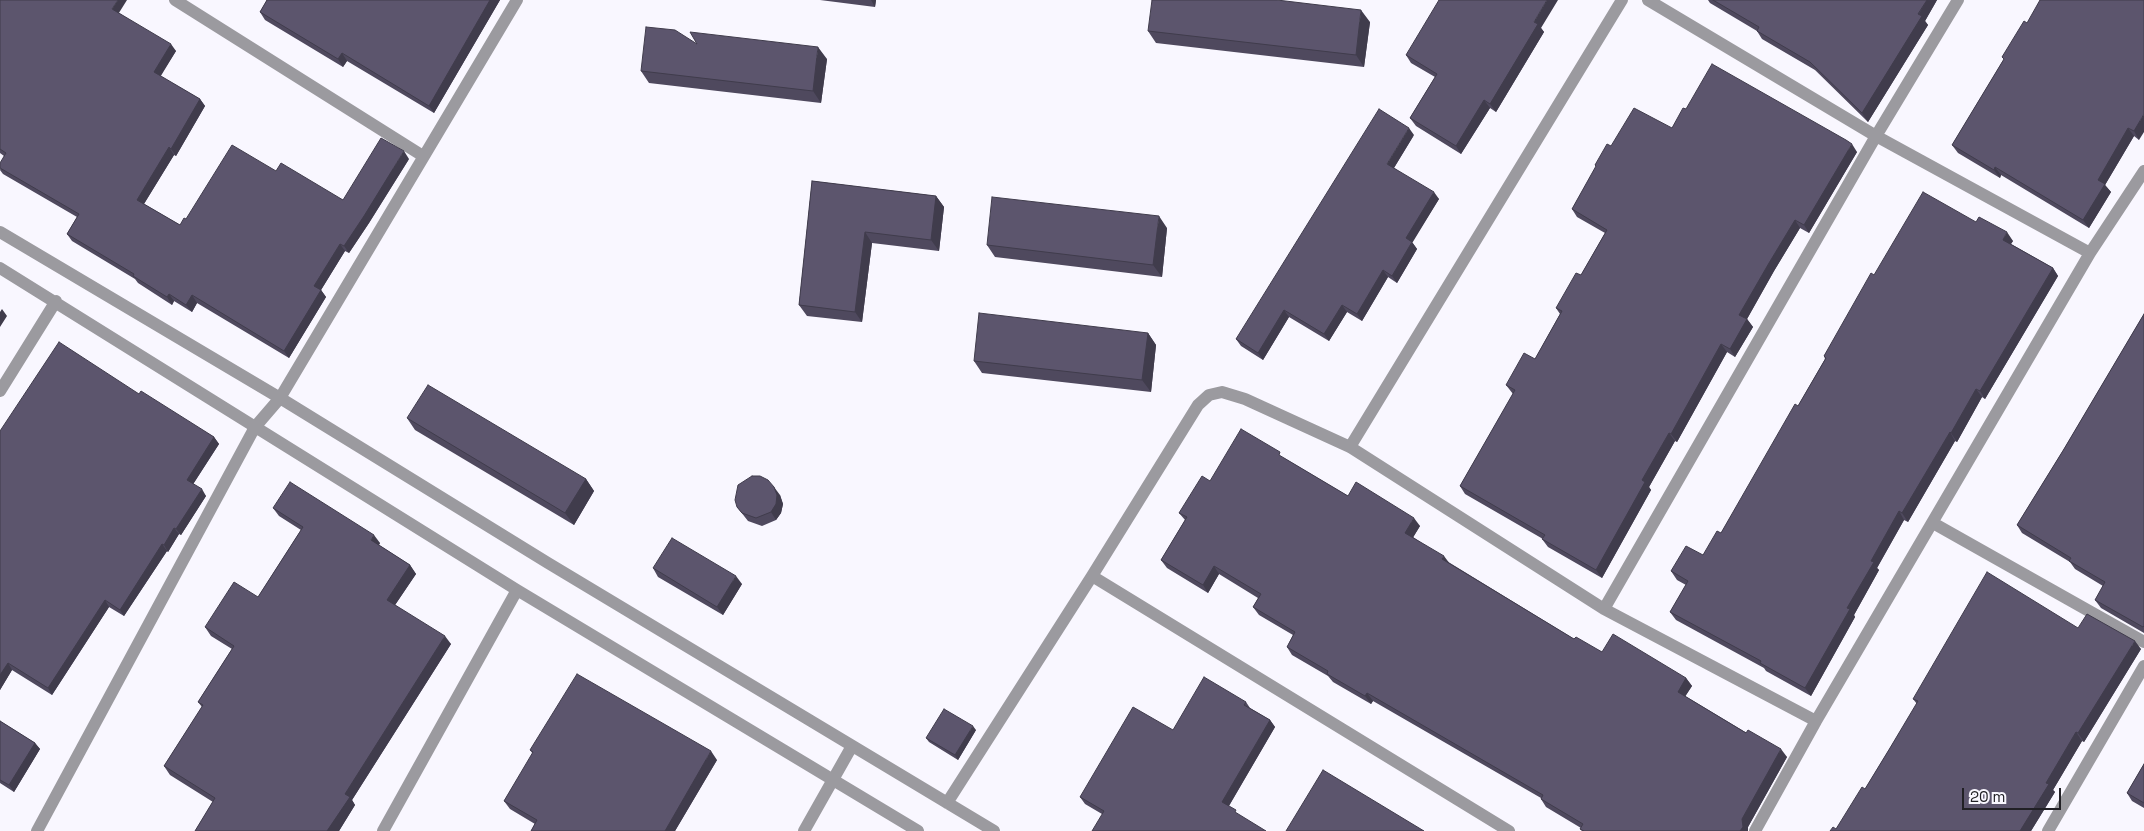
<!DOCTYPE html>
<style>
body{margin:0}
#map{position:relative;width:2144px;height:831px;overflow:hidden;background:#f9f7ff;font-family:"Space Grotesk",sans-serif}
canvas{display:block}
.scale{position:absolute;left:1962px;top:788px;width:99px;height:22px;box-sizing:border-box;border:2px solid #212025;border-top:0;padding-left:6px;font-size:15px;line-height:18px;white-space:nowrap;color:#212025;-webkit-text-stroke:4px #f9f7ff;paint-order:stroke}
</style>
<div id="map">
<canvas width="2144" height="831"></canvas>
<div class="scale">20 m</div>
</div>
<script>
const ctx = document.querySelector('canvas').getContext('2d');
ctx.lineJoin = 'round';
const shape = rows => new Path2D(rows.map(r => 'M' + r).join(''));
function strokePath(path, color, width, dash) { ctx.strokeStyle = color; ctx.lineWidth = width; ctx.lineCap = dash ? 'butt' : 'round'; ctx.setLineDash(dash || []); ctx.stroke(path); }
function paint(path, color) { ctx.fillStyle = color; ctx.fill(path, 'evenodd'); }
strokePath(shape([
 [175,0,423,156],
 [1648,0,1876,136,2090,253],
 [0,232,280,398,548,563,994,831],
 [0,268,517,590,918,831],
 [0,391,56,301],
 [1350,447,1622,0],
 [1933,523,2144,642],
 [1092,576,1509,831],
 [1604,609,1876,136,1958,0],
 [947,803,1092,576,1198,405,1209,395,1222,392,1245,399,1350,447,1604,609,1816,721],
 [37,831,255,427,280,398,517,0],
 [383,831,517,590],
 [804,831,852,746],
 [1755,831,1816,721,2090,253,2144,171],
 [2048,831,2144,666]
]), '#9b9a9f', 12);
paint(shape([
 [0,0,119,13,176,51,160,76,200,99,205,106,176,156,174,155,144,204,180,225,186,219,276,171,343,200,409,159,369,223,349,253,345,251,321,290,326,297,289,358,197,303,192,312,174,301,172,305,138,283,135,279,72,241,67,234,77,217,3,174,0,170,4,156,0,153],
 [267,0,500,0,434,113,347,61,343,67,265,20,260,12],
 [820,0,876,0,875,7],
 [1708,0,1937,0,1925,21,1928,25,1868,122,1815,70,1762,39,1757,31,1710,3],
 [2144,0,2139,140,2134,136,2105,185,2111,192,2089,228,2001,175,2000,178,1958,153,1952,145,2004,59,2002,57,2027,23],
 [1370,22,1364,67,1156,43,1148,31],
 [1541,28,1544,32,1496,112,1490,108,1461,154,1416,126,1410,118,1435,77,1411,63,1406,55],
 [697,44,827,59,821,103,649,83,641,71],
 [1686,109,1857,152,1809,233,1800,228,1774,271,1747,319,1753,327,1735,357,1727,352,1677,442,1675,441,1649,487,1651,490,1602,578,1548,547,1542,539,1543,539,1465,494,1460,486,1513,394,1506,385,1535,359,1560,314,1556,308,1581,275,1605,233,1577,217,1572,209,1596,167,1595,165,1611,146,1672,128],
 [1414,135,1394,168,1439,199,1412,242,1417,249,1397,283,1388,277,1362,321,1347,312,1329,341,1289,317,1263,360,1241,346,1236,339],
 [812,181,936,196,944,207,939,251,872,243,862,322,807,316,799,305],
 [1976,222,2013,241,2011,244,2053,268,2058,276,1985,399,1982,397,1957,442,1955,441,1908,522,1904,520,1877,568,1879,570,1854,615,1855,617,1811,696,1766,671,1764,668,1676,620,1670,612,1686,585,1677,580,1671,571,1703,555,1721,533,1798,406,1825,359,1824,356,1874,275],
 [1167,228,1162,277,995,257,987,245],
 [2144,314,2144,633,2101,608,2095,600,2103,586,2075,569,2070,562,2022,533,2017,525,2064,449],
 [1148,333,1156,345,1151,392,982,373,974,361],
 [139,394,214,437,219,444,193,484,206,496,181,535,179,534,168,552,167,551,124,616,109,607,52,695,12,670,0,690,0,431],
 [407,418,586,479,594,491,574,525,415,430],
 [1284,458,1348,496,1420,526,1413,537,1450,563,1574,639,1602,652,1686,678,1692,686,1685,696,1787,757,1748,827,1748,831,1582,831,1580,829,1581,828,1546,807,1541,799,1541,798,1373,701,1371,704,1333,682,1328,676,1292,655,1287,647,1293,635,1259,615,1253,607,1258,598,1219,574,1208,593,1167,568,1161,560,1185,520,1179,513,1210,481],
 [780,495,783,504,781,513,776,520,762,526,748,521,737,507],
 [273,508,380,543,379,545,410,565,416,574,395,605,451,644,352,800,355,805,339,831,195,831,213,802,170,775,164,766,202,707,198,702,232,649,211,636,205,627,258,597,301,530,279,516],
 [653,568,742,584,723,615,658,577],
 [2078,628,2141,649,2084,742,2082,741,2053,790,2055,792,2031,831,1830,831,1836,829,1865,789,1917,704,1913,699],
 [1246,702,1250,708,1270,720,1275,727,1229,806,1102,814,1085,804,1080,797,1173,730],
 [0,721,35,743,40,749,14,792,0,783],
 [976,730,958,760,929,742,926,738],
 [530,750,717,760,675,831,531,831,535,824,510,809,504,801,533,754],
 [2144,764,2144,808,2132,801,2127,793]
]), '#4f495e');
paint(shape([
 [118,0,127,0,117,16,112,9],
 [490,0,500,0,434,113,429,106],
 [871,0,876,0,875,7],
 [1547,0,1558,0,1541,28,1544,32,1496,112,1490,104,1534,22],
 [1927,0,1937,0,1925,21,1928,25,1868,122,1862,113],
 [1361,10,1370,22,1364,67,1356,55],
 [171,44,176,51,159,79,154,72],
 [818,47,827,59,821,103,813,91],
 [342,53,347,61,343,67,338,59],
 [200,99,205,106,176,156,171,149],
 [1484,100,1490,108,1461,154,1456,146],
 [2144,114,2144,132,2139,140,2134,131],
 [1409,128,1414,135,1392,171,1387,164],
 [2128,128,2134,136,2105,185,2111,192,2089,228,2083,220,2098,180],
 [1852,144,1857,152,1809,233,1804,225],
 [169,147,174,155,142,207,137,200],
 [404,151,409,159,369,223,349,253,344,246],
 [1995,167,2001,175,2000,178,1994,170],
 [1434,192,1439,199,1411,245,1406,238],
 [936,196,944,207,939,251,931,240],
 [1159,216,1167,228,1162,277,1153,265],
 [1795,220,1800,228,1774,271,1747,319,1753,327,1735,357,1730,349,1739,315,1769,263],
 [865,232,872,243,862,322,855,312],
 [2007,232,2013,241,2008,248,2003,240],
 [1412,242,1417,249,1397,283,1392,276],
 [340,244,345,251,321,290,326,297,289,358,284,351,314,286],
 [2053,268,2058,276,1985,399,1980,391],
 [1383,270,1388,277,1362,321,1357,314],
 [169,294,174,301,172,305,167,297],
 [192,295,197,303,192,312,186,305],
 [1342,305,1347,312,1329,341,1324,334],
 [2,309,7,316,0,327,0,312],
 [1284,310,1289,317,1263,360,1258,353],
 [1148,333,1156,345,1151,392,1142,380],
 [1721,344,1727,352,1677,442,1671,434],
 [1976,389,1982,397,1957,442,1951,433],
 [1950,432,1955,441,1908,522,1902,513],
 [1669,433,1675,441,1649,487,1651,490,1602,578,1596,570,1642,480],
 [214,437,219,444,192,486,187,480],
 [586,479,594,491,574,525,565,513],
 [774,487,780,495,783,504,781,513,776,520,771,512],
 [202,489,206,496,181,535,176,529],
 [1899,511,1904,520,1877,568,1879,570,1854,615,1855,617,1811,696,1805,688,1847,608,1871,561],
 [1414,518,1420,526,1411,541,1405,533],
 [174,528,179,534,168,552,164,545],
 [374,535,380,543,377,548,371,540],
 [162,544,167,551,124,616,120,610],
 [1444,556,1450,564,1442,559],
 [410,565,416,574,393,608,387,600],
 [1214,566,1219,574,1208,593,1203,585],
 [736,576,742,584,723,615,717,607],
 [105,600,109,607,52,695,48,688],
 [445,636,451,644,352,800,355,805,339,831,327,831,345,794],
 [2135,641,2141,649,2084,742,2078,733],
 [8,663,12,670,0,690,0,675],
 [1686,678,1692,686,1683,700,1678,692],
 [1367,693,1373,701,1371,704,1365,696],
 [1270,720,1275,727,1227,809,1222,802],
 [973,726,976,730,958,760,955,755],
 [2076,732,2082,741,2053,790,2055,792,2031,831,2020,831,2046,783],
 [35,743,40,749,14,792,9,785],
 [1781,749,1787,757,1748,827,1748,831,1740,831,1742,819],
 [711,751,717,760,675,831,665,831]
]), '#403c4c');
const building = shape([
 [0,0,118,0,112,9,171,44,154,72,200,99,171,149,169,147,137,200,180,225,184,218,186,219,232,145,276,171,281,163,343,200,381,138,404,151,364,216,344,246,340,244,314,286,321,290,284,351,192,295,186,305,169,294,167,297,133,276,134,274,67,234,79,214,0,168,0,163,6,153,0,149,0,0],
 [267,0,490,0,429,106,342,53,338,59,260,12,267,0],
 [1152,0,1277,0,1361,10,1356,55,1148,31,1152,0],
 [1439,0,1547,0,1534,22,1538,24,1490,104,1484,100,1456,146,1410,118,1437,74,1406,55,1439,0],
 [1713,0,1927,0,1918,14,1922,16,1862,113,1810,62,1757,31,1759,27,1713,0],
 [2040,0,2144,0,2144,114,2134,131,2128,128,2098,180,2105,184,2083,220,1995,167,1994,170,1952,145,2004,59,2002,57,2024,21,2027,23,2040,0],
 [646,27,675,30,697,44,690,32,818,47,813,91,641,71,646,27],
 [1712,64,1846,140,1852,144,1804,225,1795,220,1769,263,1739,315,1747,319,1730,349,1721,344,1671,434,1669,433,1642,480,1645,482,1596,570,1542,539,1545,535,1460,486,1515,390,1506,385,1524,353,1535,359,1562,311,1556,308,1576,273,1581,275,1607,230,1572,209,1596,166,1595,165,1607,144,1611,146,1634,108,1672,128,1683,108,1686,109,1712,64],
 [1379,109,1409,128,1387,164,1434,192,1406,238,1412,242,1392,276,1383,270,1357,314,1342,305,1324,334,1284,310,1258,353,1236,339,1379,109],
 [812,181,936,196,931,240,865,232,855,312,799,305,812,181],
 [1923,192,1976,222,1979,217,2007,232,2003,240,2053,268,1980,391,1976,389,1951,433,1950,432,1902,513,1899,511,1871,561,1874,562,1847,608,1850,609,1805,688,1760,663,1761,661,1670,612,1688,581,1671,571,1686,546,1703,555,1717,531,1721,533,1795,404,1798,406,1826,358,1824,356,1871,273,1874,275,1923,192],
 [992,197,1159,216,1153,265,987,245,992,197],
 [979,313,1148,333,1142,380,974,361,979,313],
 [2144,314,2144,626,2143,627,2095,600,2105,582,2069,561,2071,558,2017,525,2064,449,2144,314],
 [59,342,139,394,141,391,214,437,187,480,202,489,176,529,174,528,164,545,162,544,120,610,105,600,48,688,8,663,0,675,0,431,59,342],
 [428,385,586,479,565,513,407,418,428,385],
 [1241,429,1280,452,1279,455,1348,496,1356,482,1414,518,1405,533,1444,556,1442,559,1574,639,1576,637,1602,652,1613,634,1686,678,1678,692,1746,733,1748,730,1781,749,1742,819,1743,827,1740,831,1584,831,1580,829,1583,824,1541,799,1543,795,1367,693,1365,696,1327,674,1328,671,1287,647,1295,632,1253,607,1261,594,1214,566,1203,585,1161,560,1187,517,1179,513,1202,476,1210,481,1241,429],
 [752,476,760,476,768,480,774,487,777,495,776,504,771,512,756,518,742,513,737,507,735,500,738,485,752,476],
 [290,482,374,535,371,540,410,565,387,600,445,636,345,794,350,797,327,831,195,831,215,798,164,766,203,705,198,702,234,646,205,627,234,582,258,597,303,527,273,508,290,482],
 [672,538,736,576,717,607,653,568,672,538],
 [1987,572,2078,628,2087,614,2135,641,2078,733,2076,732,2046,783,2049,784,2020,831,1830,831,1833,827,1836,829,1862,787,1865,789,1890,748,1918,701,1913,699,1987,572],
 [577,674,711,751,665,831,531,831,537,820,504,801,533,752,530,750,577,674],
 [1204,677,1246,702,1244,705,1270,720,1222,802,1236,810,1235,812,1266,831,1092,831,1104,811,1080,797,1133,707,1173,730,1204,677],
 [944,709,973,726,955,755,926,738,944,709],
 [0,721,35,743,9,785,0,780,0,721],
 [2144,764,2144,803,2127,793,2144,764],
 [1323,770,1424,831,1286,831,1323,770]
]);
paint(building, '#5c556d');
strokePath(building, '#403c4c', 1);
</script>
